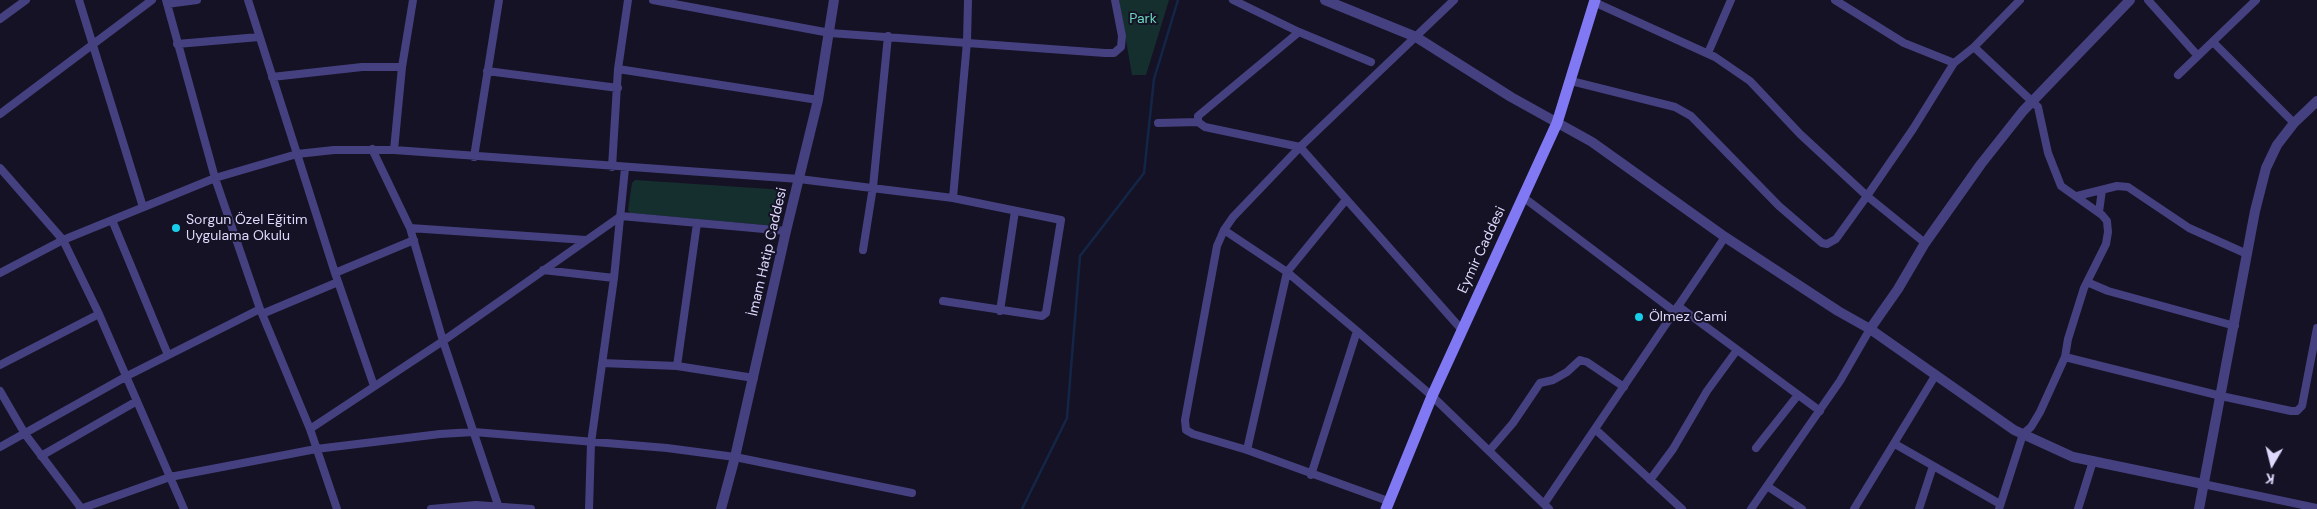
<!DOCTYPE html>
<meta charset="utf-8">
<style>
body{margin:0}
#map{position:relative;width:2317px;height:509px;overflow:hidden;background:#151225;font-family:"DM Sans",sans-serif}
canvas{display:block}
.north{position:absolute;left:2247px;top:439px;width:50px;height:50px;-webkit-text-stroke:4px #151225;paint-order:stroke;rotate:188deg;font-size:14px;font-weight:700;line-height:20px;text-align:center;color:#ded9fc}
.north::after{content:'';display:block;margin:auto;width:18px;height:22px;background:#ded9fc;clip-path:polygon(50% 0,100% 100%,50% 72%,0 100%)}
</style>
<div id="map">
<canvas width="2317" height="509"></canvas>
<div class="north">K</div>
</div>
<script>
const ctx = document.querySelector('canvas').getContext('2d');
ctx.lineJoin = 'round';
function paint(path, color) { ctx.fillStyle = color; ctx.fill(path, 'evenodd'); }
const shape = rows => new Path2D(rows.map(r => 'M' + r).join(''));
function strokePath(path, color, width, dash) { ctx.strokeStyle = color; ctx.lineWidth = width; ctx.lineCap = dash ? 'butt' : 'round'; ctx.setLineDash(dash || []); ctx.stroke(path); }
function write(font, color, halo, rows, align = 'center') {
  ctx.font = font + ' "DM Sans",sans-serif'; ctx.lineWidth = 4; ctx.setLineDash([]); ctx.textBaseline = 'middle'; ctx.strokeStyle = halo; ctx.fillStyle = color; for (const [text, x, y, turn = 0] of rows) {
    ctx.save(); ctx.translate(x, y); ctx.rotate((+turn || 0) * Math.PI / 180); ctx.textAlign = isNaN(turn) ? turn : align; if (halo) ctx.strokeText(text, 0, 0); ctx.fillText(text, 0, 0); ctx.restore();
  }
}
paint(shape([
 [1119,0,1169,0,1146,75,1132,75],
 [635,180,785,190,779,223,776,226,630,213,628,210,632,183]
]), '#152f2f');
strokePath(shape([
 [1022,509,1067,418,1080,256,1144,173,1154,79,1178,0]
]), '#132648', 2.5);
strokePath(shape([
 [79,0,143,207],
 [166,0,215,178,260,309,310,429,337,509],
 [248,0,335,273,374,386],
 [653,0,830,33,1105,53,1114,53,1121,47,1122,36,1115,0],
 [1233,0,1299,32,1371,62],
 [1835,0,1904,43,1954,63],
 [2148,0,2198,56],
 [1594,2,1715,57,1750,81,1800,134,1867,196,1925,243],
 [167,4,197,0],
 [0,19,26,0],
 [1299,32,1198,116,1198,122,1205,127,1300,147,1462,330],
 [2213,42,2294,123],
 [177,44,259,37],
 [1974,47,2038,107,2048,153,2061,186,2102,215,2107,221,2108,232,2106,244,2084,288,2068,339,2065,357,2040,412,2031,427,2023,434,1999,509],
 [1708,53,1731,0],
 [618,69,818,100],
 [487,71,618,88],
 [2178,75,2256,0],
 [272,77,362,67,402,67],
 [1571,81,1675,107,1691,116,1779,206,1822,243,1827,244,1836,239,1867,196,1913,129,1954,63,1974,47,2020,0],
 [0,114,152,0],
 [1158,123,1198,122],
 [372,149,410,228,586,240],
 [394,150,402,67,413,0],
 [474,157,499,0],
 [612,167,618,69,628,0],
 [0,168,63,240,99,314,184,509],
 [2077,196,2117,186,2128,187,2189,228,2247,254],
 [1523,197,1674,311],
 [953,198,967,42,968,0],
 [2099,212,2102,190],
 [112,220,168,355],
 [410,228,443,341,498,505],
 [1224,230,1287,272,1357,331,1432,396,1549,509],
 [863,250,873,187,888,36],
 [543,270,614,278],
 [0,273,63,240,215,178,297,154,334,150,394,150,799,179,953,198,1061,220,1046,313,1042,316,943,301],
 [335,273,414,240],
 [2087,282,2108,291,2235,326],
 [1678,306,1820,411],
 [1000,311,1015,211],
 [262,314,338,282],
 [2065,357,2221,396,2291,411,2297,411,2302,406,2317,328],
 [602,363,677,366,754,378],
 [0,365,99,314],
 [677,366,697,223],
 [0,391,25,434,81,508],
 [310,429,443,341,621,216,786,231],
 [1595,429,1682,509],
 [1895,444,2000,504],
 [0,447,127,376,260,309],
 [1756,448,1798,395],
 [1247,450,1287,272,1345,201],
 [1489,451,1513,423,1540,383,1553,380,1567,372,1580,360,1587,362,1624,387],
 [41,456,137,401],
 [1311,475,1357,331],
 [1650,480,1673,449,1707,391,1737,350],
 [2203,484,2317,508],
 [1767,486,1802,509],
 [1388,501,1247,450,1193,434,1186,430,1185,420,1217,246,1224,230,1233,217,1300,147,1454,0],
 [1544,504,1725,237],
 [80,509,170,477,316,449,440,434,474,432,667,448,735,457,912,493],
 [431,509,476,505,531,509],
 [589,509,591,443,614,278,625,168],
 [1751,509,1840,381,1870,329],
 [1854,509,1935,376],
 [1919,509,1933,466],
 [2078,509,2093,461]
]), '#454180', 8);
strokePath(shape([
 [1325,0,1416,37,1511,97,1592,142,1725,237,1838,311,1870,329,2014,430,2073,457,2203,484],
 [1870,329,1898,289,1925,243,1981,164,2023,111,2130,0],
 [721,509,735,457,786,231,818,100,834,0],
 [2199,509,2255,211,2266,168,2277,145,2294,123,2317,101]
]), '#454180', 10);
strokePath(shape([
 [1386,509,1432,396,1557,123,1595,0]
]), '#8079f3', 11);
for (const [x, y, r, color] of [
 [176,228,5,"#17cfea"],
 [1639,317,5,"#17cfea"]
]) { const dot = new Path2D(); dot.arc(x, y, r, 0, 2 * Math.PI); ctx.fillStyle = color; ctx.fill(dot); strokePath(dot, '#151225', 2); }
write('14px', '#6bd6be', '#151225', [
 ["Park",1143,19]
]);
write('14px', '#ded9fc', '#151225', [
 ["Sorgun Özel Eğitim",186,220],
 ["Uygulama Okulu",186,236],
 ["Ölmez Cami",1649,317]
], 'left');
write('14px', '#ded9fc', '#151225', [
 ["Eymir Caddesi",1482,250,-65],
 ["İmam Hatip Caddesi",768,252,-77]
]);
</script>
